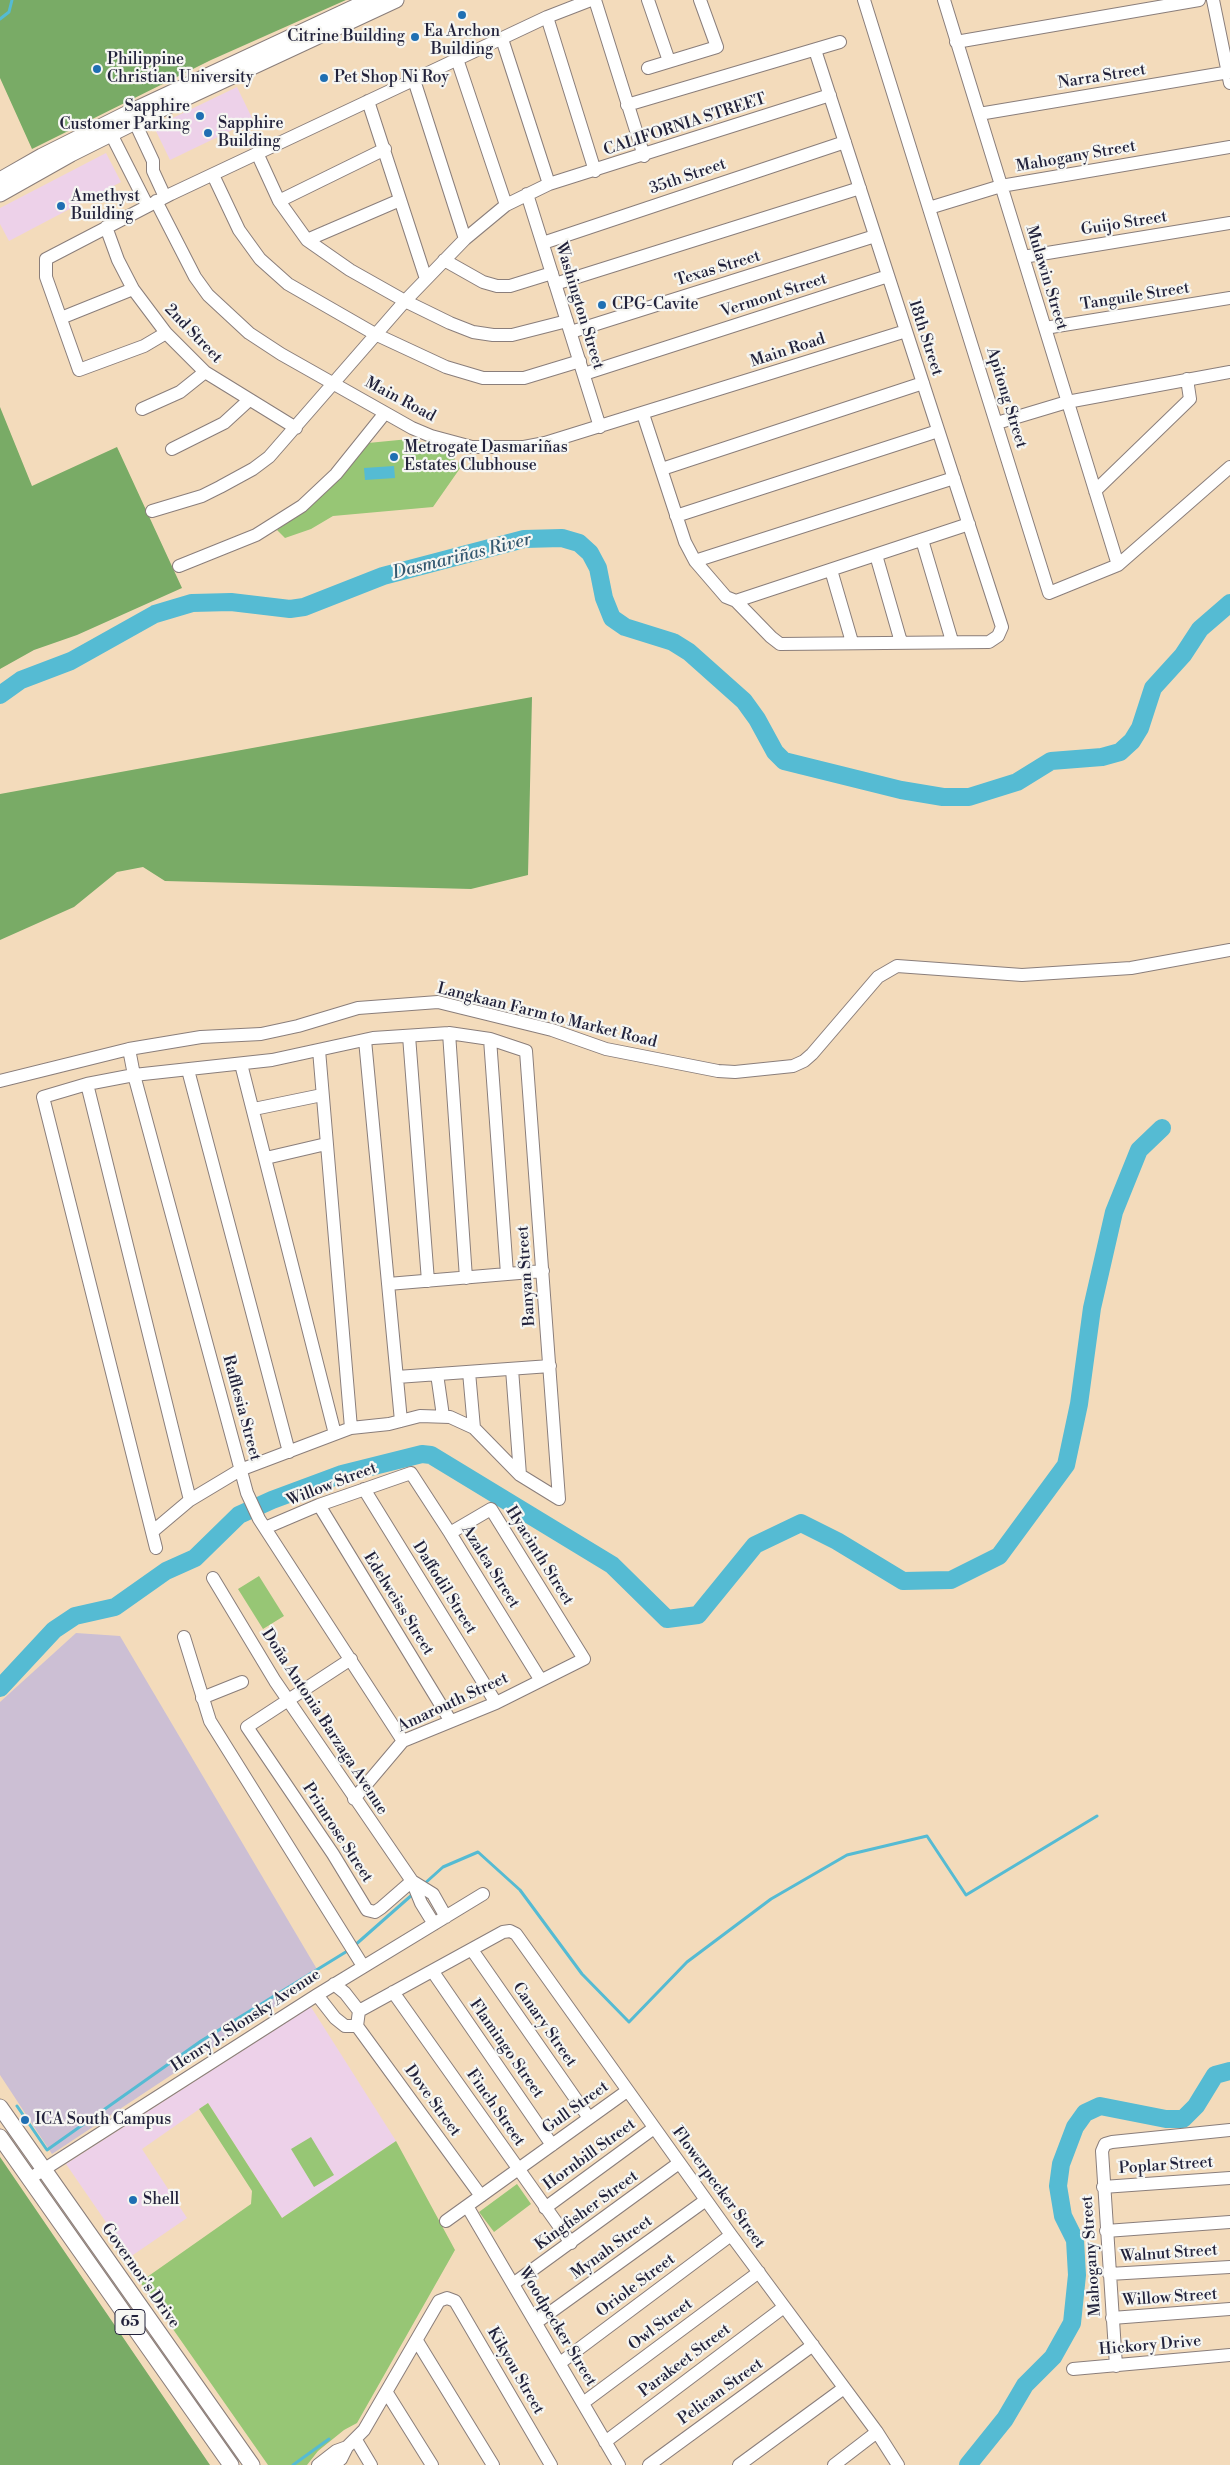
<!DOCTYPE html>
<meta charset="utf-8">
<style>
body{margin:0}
canvas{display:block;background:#f3dbbb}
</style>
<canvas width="1230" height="2465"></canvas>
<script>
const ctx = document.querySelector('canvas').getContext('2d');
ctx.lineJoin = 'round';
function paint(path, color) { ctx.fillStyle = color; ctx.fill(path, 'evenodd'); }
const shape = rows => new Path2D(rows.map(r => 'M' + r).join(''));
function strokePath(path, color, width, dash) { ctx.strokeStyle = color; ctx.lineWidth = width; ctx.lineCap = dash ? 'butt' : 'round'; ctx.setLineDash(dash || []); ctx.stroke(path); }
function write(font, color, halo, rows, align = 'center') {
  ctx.font = font + ' "Libre Bodoni",serif'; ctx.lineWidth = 4.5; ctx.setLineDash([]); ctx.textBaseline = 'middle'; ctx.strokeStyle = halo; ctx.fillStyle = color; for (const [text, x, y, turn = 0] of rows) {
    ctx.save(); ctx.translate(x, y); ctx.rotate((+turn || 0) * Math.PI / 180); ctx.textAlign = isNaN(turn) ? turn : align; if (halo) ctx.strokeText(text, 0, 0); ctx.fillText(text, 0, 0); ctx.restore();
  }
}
paint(shape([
 [237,87,253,120,170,160,154,127],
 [106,153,121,182,9,241,0,224,0,208],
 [311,2007,396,2141,282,2218,208,2103,142,2149,187,2218,130,2257,66,2164]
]), '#edd1e9');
paint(shape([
 [76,1633,120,1636,321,1976,52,2154,0,2075,0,1702]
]), '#ccbfd4');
paint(shape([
 [409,439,457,452,454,461,463,464,433,507,333,516,311,529,285,538,277,530,305,510,368,443],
 [259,1576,284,1616,263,1629,238,1589],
 [208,2103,282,2218,396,2141,455,2250,357,2423,344,2430,318,2451,307,2465,268,2465,140,2282,251,2204,252,2191,199,2109],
 [311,2137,334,2175,314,2187,291,2149],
 [517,2184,531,2204,494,2232,479,2212]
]), '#97c675');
paint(shape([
 [0,0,346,0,211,60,32,149,0,78],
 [0,407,32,486,117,447,182,588,77,635,34,650,0,669],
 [532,697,528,875,471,889,165,881,143,867,117,872,74,907,0,940,0,794],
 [0,2157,210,2465,0,2465]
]), '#79ab66');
paint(shape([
 [394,466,395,478,365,480,364,468]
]), '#55bbd3');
strokePath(shape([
 [0,19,9,12,12,0],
 [423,1885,443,1867,478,1852,520,1890,582,1974,629,2022,687,1962,771,1899,847,1855,927,1836,966,1895,1097,1816],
 [354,1946,413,1894],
 [17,2106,47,2150,201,2041,349,1950],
 [293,2465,329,2439]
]), '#55bbd3', 3);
strokePath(shape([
 [0,695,21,680,71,661,155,614,192,603,231,602,290,609,304,607,383,576,524,539,562,538,579,543,590,553,598,568,604,598,612,618,625,627,673,642,689,652,744,701,757,719,775,752,784,761,901,790,943,797,969,797,1017,782,1051,761,1102,757,1120,752,1132,741,1140,728,1153,688,1183,655,1200,629,1230,603],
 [0,1688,54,1630,75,1616,115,1607,166,1571,195,1558,239,1515,272,1500,342,1474,422,1454,431,1455,612,1565,667,1619,698,1615,755,1545,801,1523,837,1541,903,1581,951,1580,999,1556,1066,1465,1079,1404,1092,1308,1114,1212,1139,1150,1162,1128],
 [968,2465,1005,2419,1025,2385,1053,2357,1072,2323,1077,2275,1075,2240,1063,2216,1058,2186,1061,2164,1075,2127,1085,2113,1100,2106,1166,2119,1183,2119,1196,2106,1215,2075,1230,2071]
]), '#55bbd3', 18);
const minor = shape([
 [595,0,644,156],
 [648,0,669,61],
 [864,0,1049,593,1118,565,1230,467],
 [944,0,1118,565],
 [1213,0,1230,83],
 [547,17,595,171],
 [502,39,549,184],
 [956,42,1199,0],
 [457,59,506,205],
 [648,68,717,47,700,0],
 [414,80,465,239],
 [368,101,426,279],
 [627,105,840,42],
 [131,114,153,161,153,171,165,197],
 [979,114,1230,72],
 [107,126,147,205],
 [257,153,279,201,307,240,350,270,405,301,450,323,473,332,493,335,512,335,567,321],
 [213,175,239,230,260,259,288,284,375,334,446,367,483,378,524,378,580,361],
 [527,194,600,427],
 [156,201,195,277,208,295,249,333,281,354,412,428,431,436,472,447,524,447,545,443,906,331],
 [279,201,385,149],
 [929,208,1001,186,1230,147],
 [106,227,118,260,133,289,166,333,205,372,296,428],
 [307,240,400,200],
 [543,243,845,142],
 [1023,257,1230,223],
 [444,260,483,282,497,286,510,286,552,273],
 [555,284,860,188],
 [61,318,133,289],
 [1045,328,1230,298],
 [571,332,875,236],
 [166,333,144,346,79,370,46,277,46,259,171,194,547,17,591,0],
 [584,374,888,276],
 [142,409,180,392,205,372],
 [643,414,685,542,695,561,726,597,736,601,771,637,780,644,989,642,998,636,1002,627,815,50],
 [997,423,1067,402,1230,372],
 [172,449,224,423,248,401],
 [662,469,923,383],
 [1095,491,1190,399,1187,379],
 [152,511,202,496,220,487,253,469,269,457,405,301,465,239,506,205,549,184,830,95],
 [676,516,938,431],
 [922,540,952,641],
 [876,555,901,642],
 [695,561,954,478],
 [179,566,256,535,302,506,336,474,385,413],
 [831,570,852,642],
 [736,601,969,524],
 [449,1033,466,1278],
 [409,1036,428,1281],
 [490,1039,507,1274],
 [365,1040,401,1421],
 [129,1049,134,1075,247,1493,259,1519,403,1741],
 [319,1050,351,1428],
 [241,1064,335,1434],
 [188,1070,289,1452],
 [0,1081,129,1049,201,1037,261,1034,298,1026,358,1008,438,1002,552,1030,606,1049,718,1071,735,1072,793,1066,804,1061,812,1054,878,977,897,966,1022,975,1131,968,1230,950],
 [87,1084,190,1500],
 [254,1109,322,1095],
 [266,1158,326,1144],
 [388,1284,543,1271],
 [512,1369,520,1475],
 [469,1372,474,1428],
 [437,1374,443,1416],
 [397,1377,550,1366],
 [364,1489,496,1703],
 [319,1505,450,1720],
 [265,1528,319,1505,411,1473,450,1533,540,1679],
 [152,1532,190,1500,240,1470,351,1428,389,1424,420,1416,450,1417,474,1428,520,1475,559,1499],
 [156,1548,43,1097,87,1084,134,1075,272,1060,373,1038,449,1033,490,1039,526,1051,559,1499],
 [213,1578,275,1681,412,1881,421,1903,434,1924],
 [184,1637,210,1721,363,1966],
 [351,1659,247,1727,333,1854,367,1910,375,1912,381,1908,412,1881],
 [202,1698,242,1682],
 [354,1799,403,1741,496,1703,584,1659,491,1509,450,1533],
 [412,1881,433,1894,446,1917],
 [472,1950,589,2118],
 [433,1972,552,2145],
 [334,1984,345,1993,359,2011,357,2026,481,2196],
 [393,1992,571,2243],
 [317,1995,335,2018,345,2026,357,2026],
 [359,2011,503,1932,510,1931,516,1934,731,2235,877,2432,898,2465],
 [29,2179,317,1995,483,1894],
 [1103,2187,1230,2178],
 [467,2206,619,2465],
 [545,2208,654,2128],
 [446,2221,627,2091],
 [1106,2231,1230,2222],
 [1109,2274,1230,2267],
 [513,2284,679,2163],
 [1112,2318,1230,2309],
 [537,2322,706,2200],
 [417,2341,493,2465],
 [560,2363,731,2235],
 [1116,2366,1102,2151,1105,2144,1112,2142,1230,2130],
 [1073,2369,1230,2355],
 [387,2393,432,2465],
 [583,2403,759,2272],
 [356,2440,371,2465],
 [605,2442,784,2307],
 [318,2465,336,2451,347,2447,364,2430,439,2301,447,2298,455,2301,551,2465],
 [334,2465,341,2459,347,2447],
 [649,2465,813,2345],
 [739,2465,844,2388],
 [834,2465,877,2432]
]);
const major = shape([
 [0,180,42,156,130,112,370,0],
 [0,194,71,154,151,114,396,0],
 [0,2107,252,2465],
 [0,2137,231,2465]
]);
strokePath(minor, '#8a7e7b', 14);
strokePath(major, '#8a7e7b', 17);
strokePath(minor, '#fff', 12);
strokePath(major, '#fff', 15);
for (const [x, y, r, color] of [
 [462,15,5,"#1f6fb2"],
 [415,37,5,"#1f6fb2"],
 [97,69,5,"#1f6fb2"],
 [324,78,5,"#1f6fb2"],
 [200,116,5,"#1f6fb2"],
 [208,133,5,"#1f6fb2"],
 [61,206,5,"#1f6fb2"],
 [602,305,5,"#1f6fb2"],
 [394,457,5,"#1f6fb2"],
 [25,2120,5,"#1f6fb2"],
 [133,2200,5,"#1f6fb2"]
]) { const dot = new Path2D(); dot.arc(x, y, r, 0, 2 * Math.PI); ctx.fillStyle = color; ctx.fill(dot); strokePath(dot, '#f6f6f2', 2); }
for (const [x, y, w] of [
 [130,2322,30]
]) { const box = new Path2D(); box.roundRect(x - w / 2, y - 12.5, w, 25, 4); ctx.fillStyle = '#f6f6f2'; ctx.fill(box); strokePath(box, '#22223b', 1); }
write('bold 15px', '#22223b', null, [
 ["65",130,2322]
]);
write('16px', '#22223b', '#f6f6f2', [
 ["Ea Archon",462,32,"center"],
 ["Building",462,50,"center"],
 ["Citrine Building",405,37,"right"],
 ["Philippine",107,60],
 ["Christian University",107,78],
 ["Pet Shop Ni Roy",334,78],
 ["Sapphire",190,107,"right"],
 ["Customer Parking",190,125,"right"],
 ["Sapphire",218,124],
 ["Building",218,142],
 ["Amethyst",71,197],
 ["Building",71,215],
 ["CPG-Cavite",612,305],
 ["Metrogate Dasmariñas",404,448],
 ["Estates Clubhouse",404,466],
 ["ICA South Campus",35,2120],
 ["Shell",143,2200]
], 'left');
write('16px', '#22223b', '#f6f6f2', [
 ["Narra Street",1102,77,-9],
 ["CALIFORNIA STREET",685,125,-18],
 ["Mahogany Street",1076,157,-10],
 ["35th Street",688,177,-19],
 ["Guijo Street",1124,224,-9],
 ["Texas Street",718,269,-17],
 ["Mulawin Street",1046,278,73],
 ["Vermont Street",774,296,-18],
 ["Tanguile Street",1135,297,-9],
 ["Washington Street",579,306,73],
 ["2nd Street",193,334,46],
 ["18th Street",925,338,72],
 ["Main Road",788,351,-18],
 ["Apitong Street",1006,398,73],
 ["Main Road",400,400,28],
 ["Langkaan Farm to Market Road",547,1016,14],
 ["Banyan Street",527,1276,-94],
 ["Rafflesia Street",241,1408,75],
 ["Willow Street",332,1485,-21],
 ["Hyacinth Street",539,1556,58],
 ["Azalea Street",490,1567,58],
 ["Daffodil Street",444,1588,58],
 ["Edelweiss Street",398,1604,58],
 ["Amarouth Street",453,1703,-25],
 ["Doña Antonia Barzaga Avenue",324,1722,57],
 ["Primrose Street",337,1833,57],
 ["Henry J. Slonsky Avenue",246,2021,-33],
 ["Canary Street",544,2025,55],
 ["Flamingo Street",506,2049,55],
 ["Dove Street",432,2101,54],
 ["Finch Street",495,2108,55],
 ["Gull Street",576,2108,-36],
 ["Hornbill Street",590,2155,-36],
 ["Poplar Street",1166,2166,-4],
 ["Flowerpecker Street",718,2188,54],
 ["Kingfisher Street",587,2211,-36],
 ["Mynah Street",612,2248,-36],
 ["Walnut Street",1169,2254,-4],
 ["Mahogany Street",1092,2256,-94],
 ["Governor's Drive",140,2276,55],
 ["Oriole Street",636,2286,-37],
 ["Willow Street",1170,2298,-4],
 ["Owl Street",661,2325,-37],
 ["Woodpecker Street",557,2327,59],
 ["Hickory Drive",1150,2346,-5],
 ["Parakeet Street",685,2361,-37],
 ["Kikyou Street",515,2371,60],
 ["Pelican Street",721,2392,-36]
]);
write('italic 18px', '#345870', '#f6f6f2', [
 ["Dasmariñas River",462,557,-14]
]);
</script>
